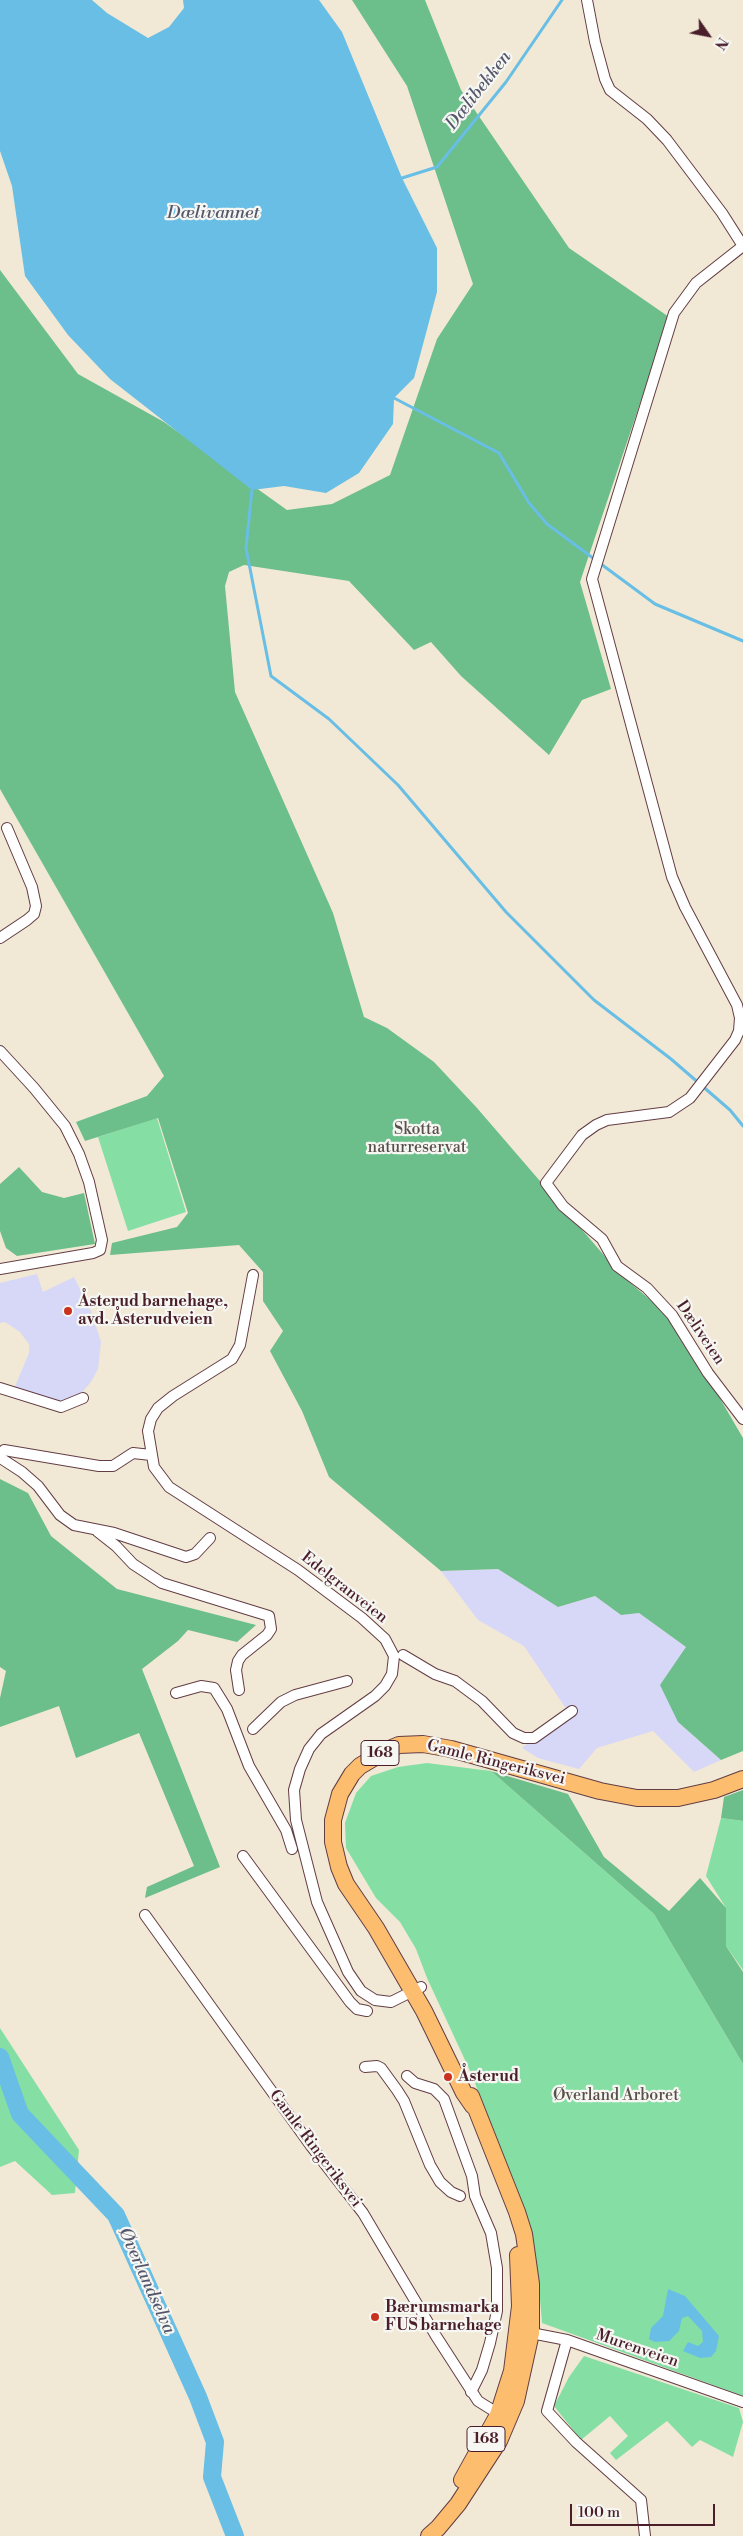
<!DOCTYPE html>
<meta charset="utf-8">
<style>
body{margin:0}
#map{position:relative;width:743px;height:2536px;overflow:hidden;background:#f1e9d5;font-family:"Libre Bodoni",serif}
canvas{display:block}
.north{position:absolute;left:683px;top:10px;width:50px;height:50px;-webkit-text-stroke:4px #f6f6f2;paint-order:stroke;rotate:123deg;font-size:14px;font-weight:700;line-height:20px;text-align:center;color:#4a1f2b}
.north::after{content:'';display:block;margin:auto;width:18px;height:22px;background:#4a1f2b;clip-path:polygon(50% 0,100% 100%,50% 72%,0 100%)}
.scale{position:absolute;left:570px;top:2504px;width:145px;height:22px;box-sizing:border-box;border:2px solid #4a1f2b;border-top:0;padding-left:6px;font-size:15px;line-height:18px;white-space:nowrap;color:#4a1f2b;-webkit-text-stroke:4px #f6f6f2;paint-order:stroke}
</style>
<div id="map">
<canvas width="743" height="2536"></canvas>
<div class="north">N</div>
<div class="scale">100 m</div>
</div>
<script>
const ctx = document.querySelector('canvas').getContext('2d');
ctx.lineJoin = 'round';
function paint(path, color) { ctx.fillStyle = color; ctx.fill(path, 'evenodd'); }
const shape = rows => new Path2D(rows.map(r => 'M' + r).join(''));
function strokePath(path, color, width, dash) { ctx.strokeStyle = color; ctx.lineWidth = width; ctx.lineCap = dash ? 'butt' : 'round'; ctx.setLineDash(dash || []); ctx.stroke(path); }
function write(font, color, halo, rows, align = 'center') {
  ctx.font = font + ' "Libre Bodoni",serif'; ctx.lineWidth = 4.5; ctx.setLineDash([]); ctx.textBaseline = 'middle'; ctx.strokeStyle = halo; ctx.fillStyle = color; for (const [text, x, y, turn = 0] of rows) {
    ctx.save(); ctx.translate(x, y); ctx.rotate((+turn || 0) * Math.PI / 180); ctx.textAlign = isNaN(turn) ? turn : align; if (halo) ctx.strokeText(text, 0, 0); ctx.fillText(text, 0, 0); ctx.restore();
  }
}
paint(shape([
 [37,1274,43,1292,74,1277,91,1311,101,1342,98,1369,91,1382,78,1397,60,1404,14,1389,29,1353,29,1344,20,1332,5,1322,0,1323,0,1283],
 [498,1569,558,1607,595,1596,621,1615,639,1613,686,1647,678,1722,721,1760,694,1772,653,1731,597,1748,579,1769,538,1758,522,1748,567,1710,524,1646,478,1620,441,1571]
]), '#d7d7f8');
paint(shape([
 [157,1118,186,1212,128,1231,98,1137],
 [427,1763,491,1771,654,1914,743,2064,743,2396,542,2323,538,2275,529,2221,471,2073,427,1978,416,1949,400,1922,376,1898,346,1848,345,1823,356,1793,371,1776,398,1767],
 [721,1818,743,1821,743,1970,726,1946,726,1908,706,1876],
 [0,2028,79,2150,75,2193,52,2195,15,2161,0,2167],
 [584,2356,739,2408,743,2422,733,2457,700,2440,692,2447,667,2421,616,2460,610,2453,628,2436,610,2416,581,2440,554,2406,569,2377]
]), '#85dfa5');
paint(shape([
 [352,0,425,0,461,90,569,248,669,317,580,582,611,689,582,700,549,755,461,676,431,642,414,650,349,581,244,565,229,572,225,586,235,692,333,913,364,1017,387,1028,434,1062,477,1108,621,1275,654,1303,680,1330,743,1438,743,1751,721,1760,678,1722,660,1685,686,1647,639,1613,621,1615,595,1596,558,1607,498,1569,441,1571,329,1477,302,1411,270,1351,283,1331,263,1301,263,1272,239,1245,110,1255,112,1243,177,1227,188,1213,158,1118,85,1141,76,1122,147,1096,164,1076,0,789,0,270,78,374,164,422,287,510,332,504,390,475,437,339,473,284,407,86],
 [19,1167,42,1192,64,1198,84,1193,95,1244,17,1256,6,1248,0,1231,0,1184],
 [0,1479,28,1493,51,1536,117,1589,256,1625,237,1642,188,1630,178,1641,142,1669,220,1867,145,1898,147,1887,194,1866,139,1733,76,1758,59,1706,0,1727,0,1698,6,1671,0,1667],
 [450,1759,568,1794,604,1857,669,1911,700,1878,726,1908,726,1946,743,1972,743,2064,654,1914,491,1771],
 [743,1790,743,1821,721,1818,724,1797]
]), '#6cbe8a');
paint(shape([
 [0,0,92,0,107,13,148,38,169,27,184,8,183,0,319,0,342,32,402,178,437,248,437,292,414,378,394,398,393,424,359,473,326,493,284,486,252,490,110,379,68,335,25,276,12,186,0,151],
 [668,2289,685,2296,719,2336,716,2351,711,2357,700,2358,683,2351,688,2342,698,2346,703,2342,702,2331,688,2316,682,2318,679,2331,669,2341,655,2342,649,2339,651,2328,663,2316]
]), '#68bee5');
strokePath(shape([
 [402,178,437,167,506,82,562,0],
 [394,398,499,453,529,503,547,524,655,604,743,641],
 [252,490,246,548,271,676,329,719,398,785,506,912,594,1000,671,1059,730,1110,743,1126]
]), '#68bee5', 3);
strokePath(shape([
 [0,2057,20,2114,116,2215,198,2397,215,2442,212,2477,235,2536]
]), '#68bee5', 18);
const minor = shape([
 [587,0,595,42,605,79,610,90,647,119,667,140,722,213,743,246],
 [743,246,696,283,674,313,592,579,672,877,685,907,737,1005,740,1018,739,1031,735,1040,690,1098,669,1112,607,1120,596,1125,582,1135,546,1183,563,1206,602,1239,617,1266,647,1288,672,1315,708,1373,743,1419],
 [0,938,27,920,34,914,36,906,32,887,7,828],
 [0,1051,34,1088,65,1126,79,1154,89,1182,102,1240,100,1250,93,1253,0,1269],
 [253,1275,240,1345,232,1359,173,1396,158,1408,151,1419,148,1431,154,1467,169,1487,298,1570,362,1618,385,1639,394,1656,392,1674,385,1686,375,1696,321,1734,309,1749,300,1769,294,1790,296,1820,317,1902,348,1972,361,1991,375,2000,391,2002,421,1987],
 [0,1388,61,1407,83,1398],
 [151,1455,133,1453,113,1466,99,1466,4,1450,0,1455,2,1459,22,1472,38,1486,60,1515,74,1525,114,1533,186,1557,195,1554,210,1538],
 [97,1531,116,1546,133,1564,162,1583,269,1616,271,1629,267,1635,242,1655,238,1661,236,1670,239,1690],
 [403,1655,435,1674,455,1681,482,1701,513,1733,524,1738,534,1738,572,1711],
 [176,1693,201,1686,214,1688,227,1709,249,1766,286,1830,292,1849],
 [253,1729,281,1702,295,1695,347,1681],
 [243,1856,350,2002,357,2009,367,2011],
 [145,1915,311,2146,363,2213,436,2336,478,2401,502,2416],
 [365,2067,377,2066,381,2068,397,2090,404,2101,430,2165,440,2182,451,2192,460,2196],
 [407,2076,415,2083,434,2089,444,2099,472,2176,475,2196,491,2233,497,2268,497,2311,490,2343,482,2370,471,2392],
 [526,2332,567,2340,743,2402],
 [567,2340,547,2411,576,2442,641,2500,645,2536]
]);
const primary = shape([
 [473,2106,464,2093,424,2011,376,1928,346,1884,339,1867,333,1842,333,1820,340,1794,352,1774,360,1766,387,1750,399,1745,423,1744,451,1749,600,1791,637,1798,678,1798,714,1790,743,1779],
 [462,2480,498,2415,512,2371,520,2306,518,2255],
 [429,2536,438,2528,458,2504,499,2441,516,2401,531,2333,531,2284,524,2234,517,2212,471,2096]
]);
strokePath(minor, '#633d44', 12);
strokePath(primary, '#633d44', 18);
strokePath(minor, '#fff', 10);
strokePath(primary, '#fcbd6f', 16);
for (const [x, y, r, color] of [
 [68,1311,5,"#c8321e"],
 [448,2077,5,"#c8321e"],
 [375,2317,5,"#c8321e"]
]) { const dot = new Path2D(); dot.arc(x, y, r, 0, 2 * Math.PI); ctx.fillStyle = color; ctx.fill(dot); strokePath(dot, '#f6f6f2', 2); }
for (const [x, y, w] of [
 [380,1753,38],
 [486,2439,38]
]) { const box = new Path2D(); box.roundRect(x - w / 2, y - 12.5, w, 25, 4); ctx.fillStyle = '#f6f6f2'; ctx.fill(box); strokePath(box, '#4a1f2b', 1); }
write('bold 15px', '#4a1f2b', null, [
 ["168",380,1753],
 ["168",486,2439]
]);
write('16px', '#594f4a', '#f6f6f2', [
 ["Skotta",417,1130],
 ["naturreservat",417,1148],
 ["Øverland Arboret",616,2096]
]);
write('bold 16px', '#4a1f2b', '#f6f6f2', [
 ["Åsterud barnehage,",78,1302],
 ["avd. Åsterudveien",78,1320],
 ["Åsterud",458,2077],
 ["Bærumsmarka",385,2308],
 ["FUS barnehage",385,2326]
], 'left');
write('16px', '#4a1f2b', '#f6f6f2', [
 ["Dæliveien",700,1333,56],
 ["Edelgranveien",344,1588,38],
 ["Gamle Ringeriksvei",496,1763,14],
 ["Gamle Ringeriksvei",315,2149,53],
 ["Murenveien",637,2349,19]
]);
write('italic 18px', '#54576c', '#f6f6f2', [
 ["Dælibekken",479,91,-52],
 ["Dælivannet",213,214],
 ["Øverlandselva",146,2281,66]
]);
</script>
